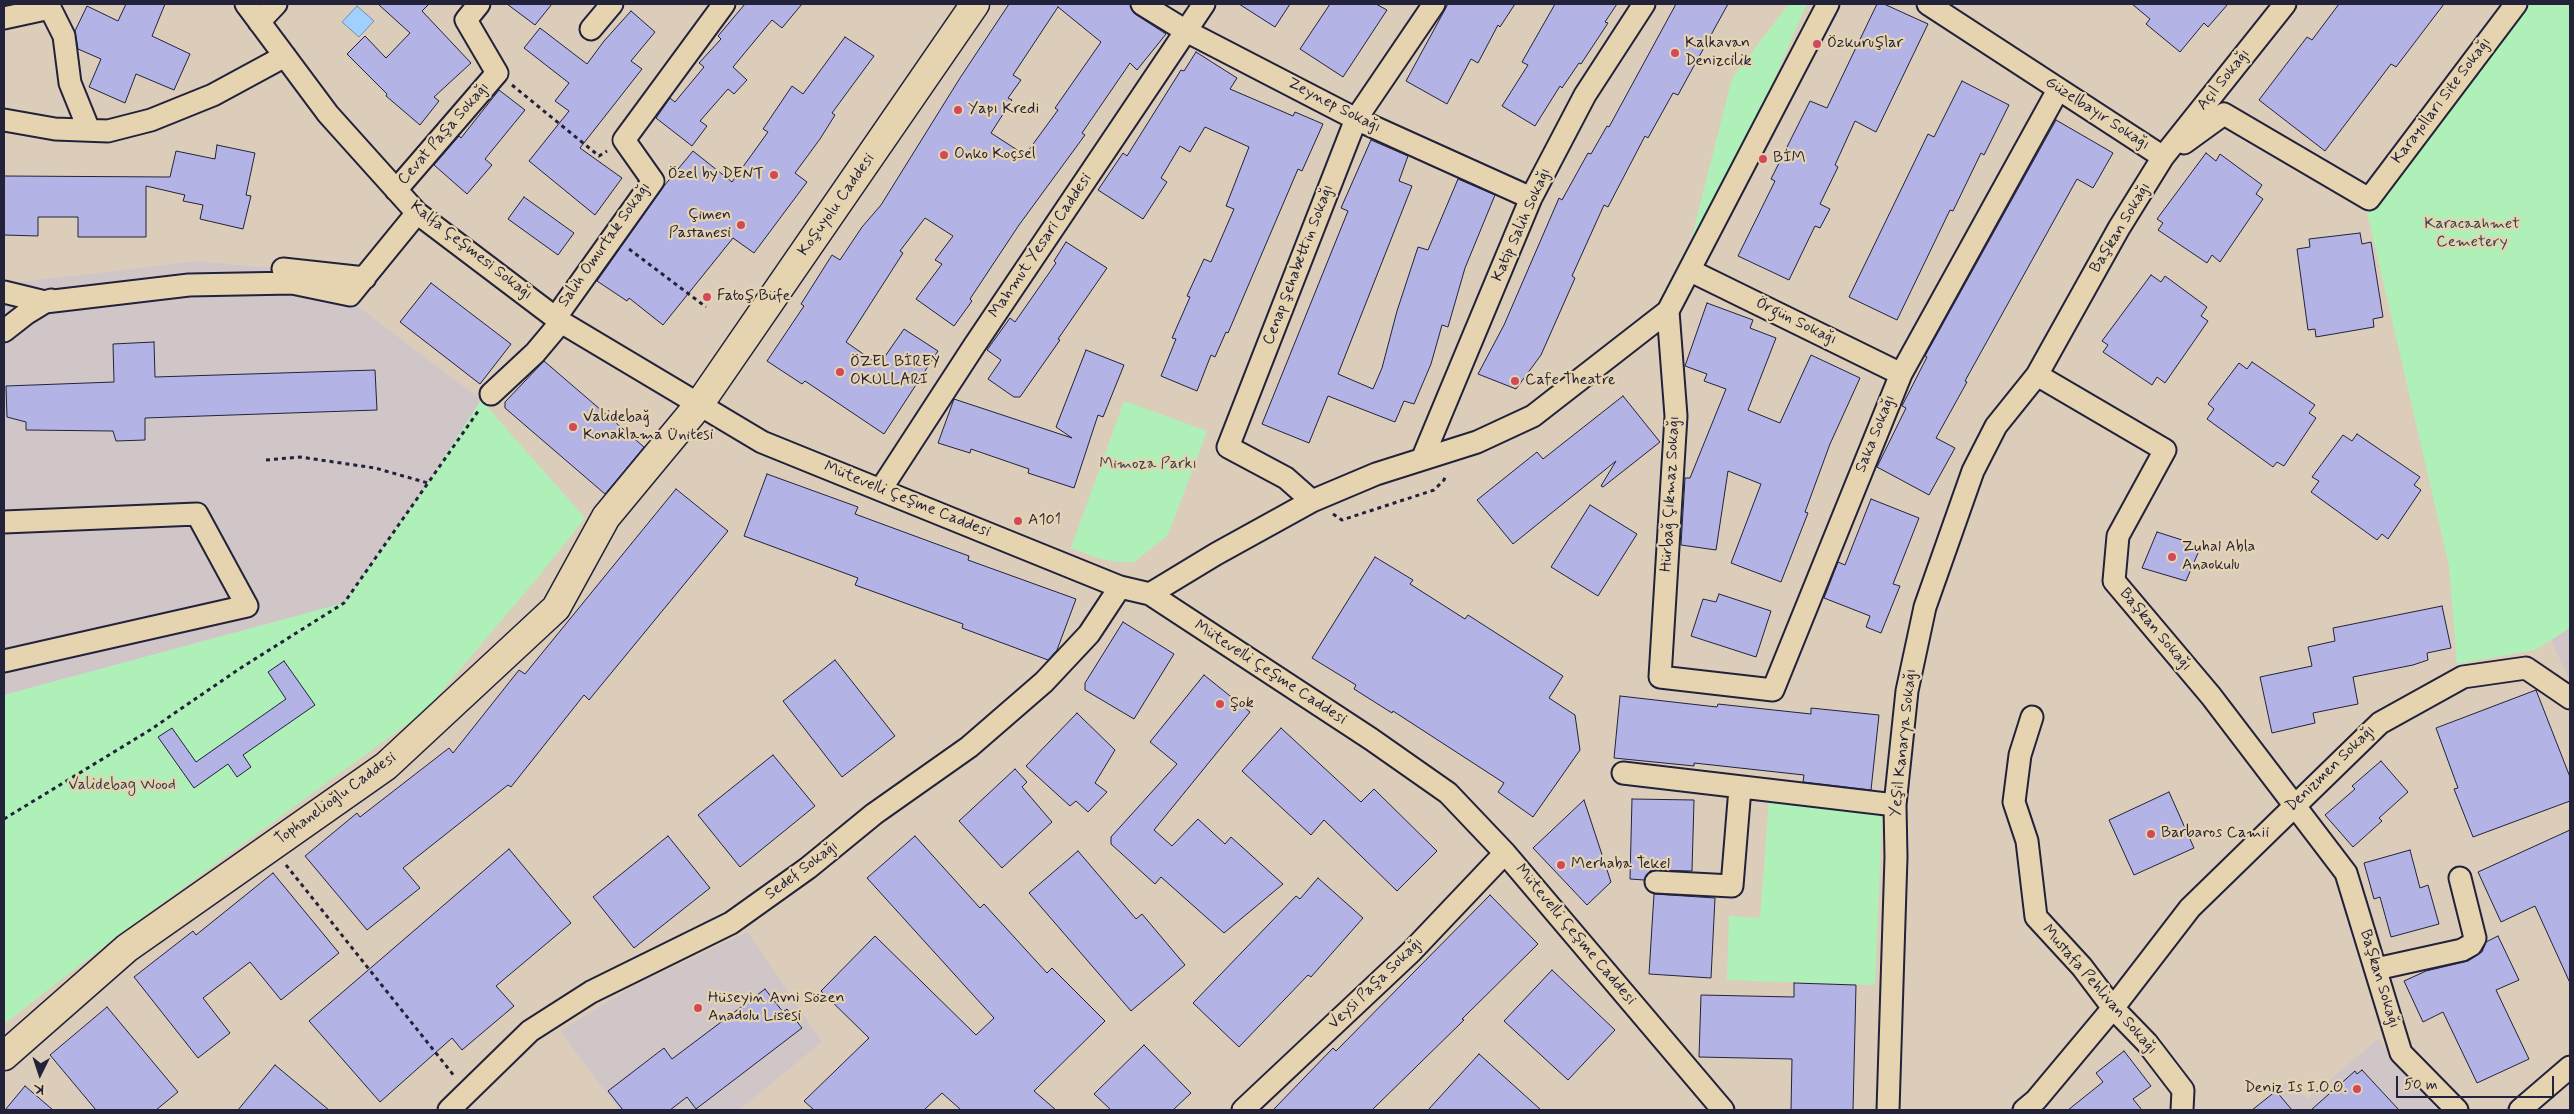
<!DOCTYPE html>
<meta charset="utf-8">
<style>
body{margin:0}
#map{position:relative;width:2574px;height:1114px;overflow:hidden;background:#dccdbb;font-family:Mynerve,sans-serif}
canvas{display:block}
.frame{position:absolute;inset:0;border:5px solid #22223b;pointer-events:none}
.north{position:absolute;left:15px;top:1049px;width:50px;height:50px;-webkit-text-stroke:4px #e6d3b0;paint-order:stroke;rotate:184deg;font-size:14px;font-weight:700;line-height:20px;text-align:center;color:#22223b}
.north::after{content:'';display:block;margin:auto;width:18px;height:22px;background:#22223b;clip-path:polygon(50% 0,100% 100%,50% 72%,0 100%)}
.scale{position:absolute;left:2396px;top:1076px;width:158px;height:22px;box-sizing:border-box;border:2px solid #22223b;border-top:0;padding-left:6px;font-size:15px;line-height:18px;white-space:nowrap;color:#22223b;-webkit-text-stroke:4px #e6d3b0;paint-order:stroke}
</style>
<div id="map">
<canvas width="2574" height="1114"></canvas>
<div class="frame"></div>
<div class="north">K</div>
<div class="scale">50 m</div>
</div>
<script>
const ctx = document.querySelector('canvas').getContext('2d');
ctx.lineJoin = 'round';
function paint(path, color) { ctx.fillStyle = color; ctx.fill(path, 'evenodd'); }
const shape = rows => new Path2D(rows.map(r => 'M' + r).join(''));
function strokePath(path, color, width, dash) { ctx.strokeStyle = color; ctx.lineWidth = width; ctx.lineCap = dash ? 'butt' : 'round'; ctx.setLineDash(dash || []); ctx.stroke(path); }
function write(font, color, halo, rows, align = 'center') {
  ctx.font = font + ' Mynerve,sans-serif'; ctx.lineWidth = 4.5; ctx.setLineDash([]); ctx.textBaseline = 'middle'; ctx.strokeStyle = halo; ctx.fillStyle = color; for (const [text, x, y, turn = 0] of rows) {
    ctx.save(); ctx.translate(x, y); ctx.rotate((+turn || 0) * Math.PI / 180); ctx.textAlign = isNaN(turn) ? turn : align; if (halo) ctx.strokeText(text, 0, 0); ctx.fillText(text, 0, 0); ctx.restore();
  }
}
paint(shape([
 [197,261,350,276,350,300,481,400,428,483,344,603,4,695,4,284],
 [154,342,155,377,375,370,377,410,145,418,145,440,117,441,113,431,26,430,26,422,7,417,6,386,114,382,113,344],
 [2570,625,2570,683,2550,637],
 [748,932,822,1042,739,1110,619,1110,560,1031,637,984],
 [2378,1039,2437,1110,2252,1110,2289,1080,2307,1099]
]), '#d0c6c8');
paint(shape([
 [1789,4,1807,4,1754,125,1684,268,1732,78],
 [2518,4,2570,4,2570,628,2535,650,2457,664,2449,566,2367,212],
 [481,400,585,518,539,576,425,711,124,931,4,1024,4,695,344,603,428,483],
 [1124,401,1207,431,1168,535,1134,562,1118,562,1101,559,1071,548],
 [1769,800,1882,811,1875,985,1727,980,1729,916,1760,918]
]), '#aef0b8');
const water = shape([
 [357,6,374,21,359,37,342,22,357,6]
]);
paint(water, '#a0d1fc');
strokePath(water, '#6e8baf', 1);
const building = shape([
 [126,4,165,4,152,36,190,54,174,90,136,74,125,103,89,87,101,59,78,49,75,31,87,6,118,21,126,4],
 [378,4,429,4,422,11,471,63,434,97,439,101,420,125,386,96,387,94,347,54,365,36,386,58,410,33,378,4],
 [507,4,552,4,535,25,507,4],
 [745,4,802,4,782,28,772,20,733,67,747,80,734,94,728,89,700,121,707,126,692,146,656,118,670,98,675,102,704,67,699,63,721,39,718,36,745,4],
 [1009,4,1130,4,1135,14,1166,34,1137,70,1130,63,1082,133,1085,135,1019,225,970,299,972,301,954,326,916,299,942,264,935,260,953,236,925,218,900,251,903,253,846,342,879,365,904,329,938,351,884,434,805,381,802,384,767,361,804,306,801,304,832,255,840,260,862,227,881,205,960,78,1009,4],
 [1058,7,1101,42,1055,108,1058,110,1025,155,991,133,1012,100,1008,98,1021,80,1013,75,1058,7],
 [1239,4,1290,4,1275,27,1239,4],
 [1330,4,1376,4,1387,10,1343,77,1300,49,1330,4],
 [1448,4,1515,4,1500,27,1498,25,1478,63,1471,59,1447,104,1406,81,1448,4],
 [1555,4,1617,4,1605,22,1608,23,1581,64,1579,63,1562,88,1560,86,1535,126,1502,106,1528,65,1522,62,1555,4],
 [1676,4,1728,4,1678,95,1673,93,1648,138,1645,136,1608,207,1604,205,1572,276,1575,278,1541,355,1516,389,1478,374,1504,325,1559,198,1562,200,1588,153,1591,154,1607,126,1609,127,1676,4],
 [1877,4,1884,4,1928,24,1876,132,1855,121,1835,165,1838,167,1820,204,1830,209,1820,228,1815,226,1789,280,1738,256,1775,181,1771,179,1810,101,1827,108,1877,4],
 [2132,4,2228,4,2208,27,2204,23,2180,52,2146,24,2150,19,2132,4],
 [2339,4,2444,4,2396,67,2391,64,2325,151,2259,100,2307,37,2312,40,2339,4],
 [631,11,655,32,631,61,642,69,580,148,622,178,595,215,529,161,569,111,555,101,569,83,524,48,540,28,587,64,604,41,631,11],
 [845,37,874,56,832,113,835,115,820,139,795,173,807,182,754,253,733,238,663,325,629,298,627,301,597,281,664,186,693,151,732,182,768,132,763,129,792,86,803,94,845,37],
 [1196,52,1237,78,1230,89,1293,116,1295,112,1323,124,1302,171,1298,169,1228,333,1226,332,1215,357,1211,355,1197,391,1161,376,1176,339,1172,338,1190,297,1187,296,1204,259,1211,262,1234,209,1226,206,1249,147,1205,127,1190,152,1180,146,1161,178,1167,182,1143,219,1098,190,1123,153,1127,156,1181,70,1184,71,1196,52],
 [1962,81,2009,105,1984,155,1981,153,1953,211,1950,210,1897,320,1849,297,1928,134,1934,137,1962,81],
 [499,90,525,110,485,159,492,165,467,194,434,165,459,136,461,138,499,90],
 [2056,120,2113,153,2093,188,2077,179,1965,381,1967,382,1936,438,1955,448,1929,495,1877,467,1906,408,1902,406,1927,357,1925,356,2056,120],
 [1371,140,1408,156,1399,181,1412,186,1338,374,1373,389,1382,368,1397,311,1418,247,1428,250,1458,179,1495,195,1465,268,1448,327,1442,325,1431,364,1414,404,1404,401,1395,422,1328,396,1309,443,1262,424,1348,211,1341,208,1371,140],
 [217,145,255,153,246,195,251,196,243,229,200,219,203,205,183,201,185,195,146,186,146,237,78,237,78,217,38,217,38,236,4,235,4,176,170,177,176,151,215,159,217,145],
 [2206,153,2216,161,2220,154,2262,185,2256,194,2263,199,2220,262,2212,255,2207,263,2158,230,2163,223,2157,219,2206,153],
 [524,197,574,233,558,255,508,219,524,197],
 [2360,233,2362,244,2371,242,2383,317,2373,319,2374,327,2316,337,2315,329,2308,330,2297,249,2310,247,2309,239,2360,233],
 [1066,242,1107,268,1058,339,1060,340,1020,397,1014,397,988,379,1001,360,987,350,1010,318,1015,322,1056,263,1054,261,1066,242],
 [2151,275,2161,282,2165,276,2207,307,2201,316,2208,321,2165,383,2157,377,2152,385,2103,352,2108,345,2102,341,2151,275],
 [431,283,511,344,480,384,400,322,431,283],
 [1707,303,1753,320,1750,328,1776,338,1748,410,1780,423,1811,355,1860,378,1830,444,1805,512,1808,513,1781,582,1731,563,1761,484,1728,471,1716,550,1681,545,1685,478,1690,478,1726,389,1704,381,1707,374,1685,366,1707,303],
 [154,342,155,377,375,370,377,410,145,418,145,440,116,441,113,431,26,430,26,422,7,417,6,386,114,382,113,344,154,342],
 [1086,350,1124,365,1103,417,1098,415,1074,488,1028,473,1029,469,971,449,970,453,938,443,954,399,1072,438,1056,427,1086,350],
 [544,361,644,447,605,494,505,408,505,402,544,361],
 [2252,362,2315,405,2309,413,2316,418,2284,466,2277,462,2273,467,2207,419,2214,409,2208,404,2239,363,2247,369,2252,362],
 [1623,396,1660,442,1603,487,1601,486,1616,461,1513,544,1477,500,1537,452,1543,459,1623,396],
 [2357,434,2420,477,2414,485,2421,490,2388,539,2382,534,2377,540,2311,492,2319,481,2312,477,2343,435,2352,441,2357,434],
 [767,474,858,507,855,514,969,556,968,560,1076,599,1057,650,1048,660,962,628,963,624,855,585,858,578,744,536,767,474],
 [676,489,728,531,589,700,584,695,511,787,508,785,403,868,420,888,367,930,305,856,357,813,360,817,449,748,453,753,519,670,525,674,676,489],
 [1871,499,1919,518,1893,584,1900,586,1881,633,1866,627,1870,616,1824,598,1838,562,1845,565,1871,499],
 [1590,505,1637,534,1598,596,1551,567,1590,505],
 [2157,532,2201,546,2186,581,2142,568,2157,532],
 [1375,557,1413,580,1410,584,1465,619,1468,615,1563,676,1549,698,1575,715,1580,750,1533,817,1498,792,1504,783,1393,711,1392,713,1354,689,1356,685,1312,658,1375,557],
 [1719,594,1771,611,1756,657,1691,636,1703,599,1716,602,1719,594],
 [2442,606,2451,648,2427,653,2428,660,2413,665,2353,677,2358,704,2313,713,2315,723,2272,733,2260,677,2312,666,2308,647,2335,641,2333,628,2442,606],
 [1123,622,1174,654,1134,719,1085,690,1085,683,1123,622],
 [835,660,895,736,842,777,783,701,835,660],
 [284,661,315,705,243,755,251,767,237,777,228,764,194,788,158,737,172,728,196,762,286,699,268,672,284,661],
 [1204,675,1250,712,1154,830,1172,846,1198,819,1225,844,1231,837,1283,884,1224,933,1161,877,1155,884,1111,844,1111,837,1177,764,1150,742,1204,675],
 [2536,690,2570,777,2570,801,2473,837,2454,789,2458,788,2436,728,2536,690],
 [1620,696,1717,707,1718,704,1811,714,1811,708,1879,715,1871,790,1803,782,1804,775,1694,763,1694,766,1614,758,1620,696],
 [1077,713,1115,750,1095,783,1107,792,1088,812,1076,801,1070,806,1026,766,1077,713],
 [1281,728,1361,802,1374,789,1437,851,1397,891,1324,820,1311,835,1242,771,1281,728],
 [773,755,815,806,740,867,698,815,773,755],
 [2381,761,2408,792,2379,818,2382,821,2353,847,2325,815,2355,789,2352,786,2381,761],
 [1015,769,1027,782,1022,787,1052,822,1002,868,959,821,1015,769],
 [2169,792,2194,848,2134,875,2109,820,2169,792],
 [1632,799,1694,800,1692,871,1656,870,1650,871,1644,880,1630,879,1632,799],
 [1584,800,1611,882,1587,905,1533,848,1584,800],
 [2570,830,2570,983,2535,906,2501,922,2478,872,2570,830],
 [668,836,710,888,634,948,593,897,668,836],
 [915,836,980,908,984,904,1047,973,1052,968,1105,1021,1034,1091,1056,1110,961,1110,942,1093,924,1110,814,1110,804,1101,869,1038,821,991,875,936,976,1035,994,1018,867,878,915,836],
 [509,849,571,923,496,986,514,1006,462,1050,452,1038,380,1102,309,1021,509,849],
 [2410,850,2420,888,2428,885,2439,924,2391,937,2380,897,2374,899,2364,863,2410,850],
 [1078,851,1136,919,1142,914,1185,965,1131,1011,1029,893,1078,851],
 [273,873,339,953,281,1000,250,962,203,998,230,1033,198,1058,134,977,193,931,196,935,273,873],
 [1318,878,1363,918,1311,977,1308,975,1239,1047,1193,1003,1296,896,1300,899,1318,878],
 [1654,894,1715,898,1711,978,1649,974,1654,894],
 [1490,895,1538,944,1462,1019,1464,1020,1372,1110,1273,1110,1333,1048,1336,1051,1490,895],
 [2498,936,2519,980,2496,990,2529,1059,2477,1083,2443,1012,2423,1022,2404,981,2426,971,2468,961,2482,952,2486,942,2498,936],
 [1552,970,1615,1030,1568,1080,1504,1021,1552,970],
 [1794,983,1856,985,1853,1110,1791,1110,1792,1059,1699,1057,1701,995,1794,997,1794,983],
 [765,989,783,1012,787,1009,802,1028,696,1109,687,1097,670,1110,623,1110,608,1091,664,1048,672,1059,765,989],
 [107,1007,178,1092,156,1110,96,1110,50,1055,107,1007],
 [1144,1045,1191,1093,1173,1110,1111,1110,1094,1094,1144,1045],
 [2124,1051,2151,1086,2133,1099,2142,1110,2068,1110,2103,1082,2096,1073,2124,1051],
 [1479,1054,1541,1110,1428,1110,1479,1054],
 [275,1065,329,1110,238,1110,275,1065],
 [2362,1070,2399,1110,2311,1110,2355,1071,2357,1074,2362,1070],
 [25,1086,53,1110,5,1110,25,1086],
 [2276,1091,2292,1110,2252,1110,2276,1091]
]);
paint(building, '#b3b4e5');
strokePath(building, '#22223b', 1);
const minor = shape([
 [246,4,328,114,417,213,561,322,762,442,1120,587,1150,594,1371,739,1448,793,1505,853,1723,1110],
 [1142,4,1186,31,1356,119,1531,198],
 [1928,4,2163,157],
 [4,18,50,8,64,36,70,83,89,130],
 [259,22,276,4],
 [591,29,612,4],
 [4,120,55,129,108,131,151,120,213,95,285,56],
 [2184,143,2224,114,2369,199,2516,4],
 [396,190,497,73,466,20,479,4],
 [283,269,365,278],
 [1691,271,1901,374],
 [4,292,45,302,51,300],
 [1668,311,1676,416,1660,677,1773,690,1901,374,2058,90],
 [556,317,653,181,624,140,724,4],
 [4,331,27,313,45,302,189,285,292,283,350,295,417,213],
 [2037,375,2165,450,2118,536,2114,581,2211,696,2346,873,2401,1053,2457,1110],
 [491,394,535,353,561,322],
 [1423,457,1531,198,1585,95,1644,4],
 [881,489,974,346,1204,4],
 [1312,501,1286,478,1228,447,1356,119,1434,4],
 [4,522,197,514,247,606,4,661],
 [1150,594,1216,554,1312,501,1376,474,1477,442,1533,416,1668,311,1828,4],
 [2032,717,2020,755,2014,802,2027,841,2036,917,2082,967,2113,1008,2147,1043,2183,1090,2182,1110],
 [1623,773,1895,805],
 [1656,882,1732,886,1740,788],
 [2376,969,2462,950,2471,945,2475,938,2460,878],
 [449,1110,530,1031,591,992,731,923,808,868,874,814,969,747,1044,682,1089,634,1120,587],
 [1243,1110,1411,952,1505,853],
 [1888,1110,1896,857,1895,805,1907,691,1925,607,1973,471,1996,426,2037,375,2119,228,2163,157,2285,4],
 [2024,1110,2036,1100,2113,1008,2190,908,2380,723,2463,677,2526,668,2570,698],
 [2520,1110,2570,1067]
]);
const major = shape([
 [4,1056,127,948,386,766,556,608,606,517,698,406,975,4]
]);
strokePath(minor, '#22223b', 25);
strokePath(major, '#22223b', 31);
strokePath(shape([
 [512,85,599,156,607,151],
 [629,249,706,307],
 [266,460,300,457,375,468,428,483,479,410],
 [1333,514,1342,520,1434,490,1444,480,1446,474],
 [4,819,150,730,239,669,344,603,428,483],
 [286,865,455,1077]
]), '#22223b', 3, [4, 4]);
strokePath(minor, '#e6d3b0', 21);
strokePath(major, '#e6d3b0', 28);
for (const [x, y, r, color] of [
 [1817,44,5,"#d1495b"],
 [1675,53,5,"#d1495b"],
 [958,110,5,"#d1495b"],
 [944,155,5,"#d1495b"],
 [1763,159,5,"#d1495b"],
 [774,175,5,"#d1495b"],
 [741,225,5,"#d1495b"],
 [707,297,5,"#d1495b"],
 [840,372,5,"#d1495b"],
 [1515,381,5,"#d1495b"],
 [573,427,5,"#d1495b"],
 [1018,521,5,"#d1495b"],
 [2172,557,5,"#d1495b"],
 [1220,704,5,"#d1495b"],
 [2151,834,5,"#d1495b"],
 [1561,865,5,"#d1495b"],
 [698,1008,5,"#d1495b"],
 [2357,1089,5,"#d1495b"]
]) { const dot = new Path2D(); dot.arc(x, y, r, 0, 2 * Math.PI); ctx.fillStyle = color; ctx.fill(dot); strokePath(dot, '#e6d3b0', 2); }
write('16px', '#22223b', '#e6d3b0', [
 ["Kalkavan",1685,44],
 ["Denizcilik",1685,62],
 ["Özkuruşlar",1827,44],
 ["Yapı Kredi",968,110],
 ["Onko Koçsel",954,155],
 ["BİM",1773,159],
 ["Özel by DENT",764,175,"right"],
 ["Çimen",731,216,"right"],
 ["Pastanesi",731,234,"right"],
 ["Fatoş Büfe",717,297],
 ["ÖZEL BİREY",850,363],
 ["OKULLARI",850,381],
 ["Cafe Theatre",1525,381],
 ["Validebağ",583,418],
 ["Konaklama Ünitesi",583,436],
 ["A101",1028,521],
 ["Zuhal Abla",2182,548],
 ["Anaokulu",2182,566],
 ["Şok",1230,704],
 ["Barbaros Camii",2161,834],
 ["Merhaba Tekel",1571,865],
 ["Hüseyin Avni Sözen",708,999],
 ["Anadolu Lisesi",708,1017],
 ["Deniz Is I.O.O.",2347,1089,"right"]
], 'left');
write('16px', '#22223b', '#e6d3b0', [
 ["Açıl Sokağı",2224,80,-51],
 ["Karayolları Site Sokağı",2442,101,-53],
 ["Zeynep Sokağı",1334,106,27],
 ["Güzelbayır Sokağı",2097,114,33],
 ["Cevat Paşa Sokağı",444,134,-49],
 ["Koşuyolu Caddesi",837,205,-55],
 ["Katip Salih Sokağı",1522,225,-66],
 ["Başkan Sokağı",2121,228,-59],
 ["Salih Omurtak Sokağı",605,245,-55],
 ["Mahmut Yesari Caddesi",1041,246,-56],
 ["Kalfa Çeşmesi Sokağı",471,251,38],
 ["Cenap Şehabettin Sokağı",1299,265,-69],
 ["Örgün Sokağı",1796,322,26],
 ["Saka Sokağı",1876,434,-68],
 ["Hürbağ Çıkmaz Sokağı",1671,494,-87],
 ["Mütevelli Çeşme Caddesi",907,500,22],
 ["Başkan Sokağı",2155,630,50],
 ["Mütevelli Çeşme Caddesi",1270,673,33],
 ["Yeşil Kanarya Sokağı",1904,743,-84],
 ["Denizmen Sokağı",2331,769,-44],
 ["Tophanelioğlu Caddesi",336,799,-36],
 ["Sedef Sokağı",802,871,-37],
 ["Mütevelli Çeşme Caddesi",1575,935,50],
 ["Başkan Sokağı",2379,979,73],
 ["Veysi Paşa Sokağı",1376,984,-44],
 ["Mustafa Pehlivan Sokağı",2099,990,49]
]);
write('16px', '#37414e', '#e6d3b0', [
 ["Karacaahmet",2472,225],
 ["Cemetery",2472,243],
 ["Mimoza Parkı",1148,465],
 ["Validebag Wood",122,786]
]);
</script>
